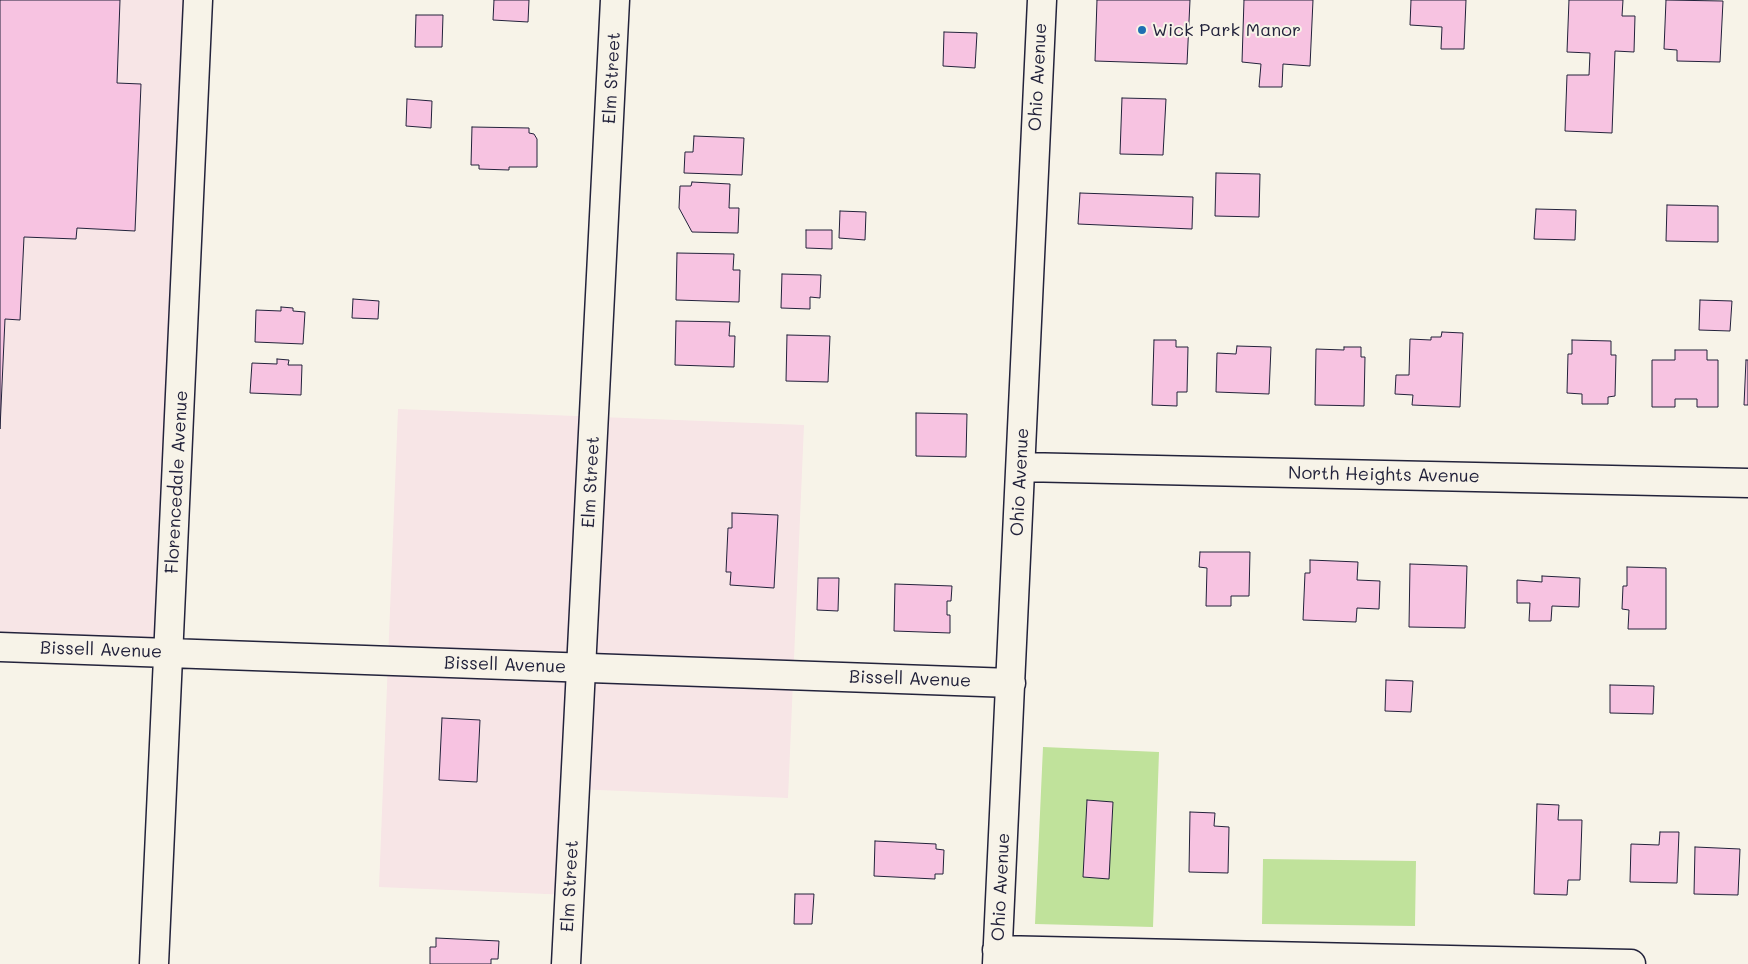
<!DOCTYPE html>
<style>
body{margin:0}
canvas{display:block;background:#f7f3e8}
</style>
<canvas width="1748" height="964"></canvas>
<script>
const ctx = document.querySelector('canvas').getContext('2d');
ctx.lineJoin = 'round';
function paint(path, color) { ctx.fillStyle = color; ctx.fill(path, 'evenodd'); }
const shape = rows => new Path2D(rows.map(r => 'M' + r).join(''));
function strokePath(path, color, width, dash) { ctx.strokeStyle = color; ctx.lineWidth = width; ctx.lineCap = dash ? 'butt' : 'round'; ctx.setLineDash(dash || []); ctx.stroke(path); }
function write(font, color, halo, rows, align = 'center') {
  ctx.font = font + ' Mali,sans-serif'; ctx.lineWidth = 4; ctx.setLineDash([]); ctx.textBaseline = 'middle'; ctx.strokeStyle = halo; ctx.fillStyle = color; for (const [text, x, y, turn = 0] of rows) {
    ctx.save(); ctx.translate(x, y); ctx.rotate((+turn || 0) * Math.PI / 180); ctx.textAlign = isNaN(turn) ? turn : align; if (halo) ctx.strokeText(text, 0, 0); ctx.fillText(text, 0, 0); ctx.restore();
  }
}
paint(shape([
 [0,0,198,0,169,653,0,647],
 [398,409,804,425,788,798,575,789,570,895,379,887]
]), '#f7e5e6');
paint(shape([
 [1043,747,1159,752,1153,927,1035,924],
 [1263,859,1416,861,1415,926,1262,924]
]), '#c0e29b');
const building = shape([
 [0,0,120,0,117,83,141,84,135,231,77,228,76,239,24,237,20,320,5,319,0,429,0,0],
 [494,0,529,0,528,22,493,20,494,0],
 [1097,0,1190,0,1187,64,1095,61,1097,0],
 [1244,0,1313,0,1310,66,1283,64,1282,87,1259,87,1261,64,1242,62,1244,0],
 [1411,0,1466,0,1464,49,1441,49,1442,27,1410,25,1411,0],
 [1569,0,1623,0,1622,16,1635,16,1634,52,1615,51,1612,133,1565,131,1567,75,1589,75,1590,53,1567,52,1569,0],
 [1666,0,1723,1,1720,62,1677,61,1677,50,1664,49,1666,0],
 [416,15,443,15,442,47,415,47,416,15],
 [944,32,977,33,975,68,943,66,944,32],
 [1122,98,1166,99,1163,155,1120,154,1122,98],
 [407,99,432,101,431,128,406,126,407,99],
 [472,127,529,128,529,133,534,134,537,139,537,167,509,167,509,170,479,169,479,165,471,165,472,127],
 [694,136,744,138,742,175,684,173,685,152,693,152,694,136],
 [1216,173,1260,174,1259,217,1215,216,1216,173],
 [692,182,730,184,729,208,739,208,738,233,692,232,679,208,680,186,691,186,692,182],
 [1080,193,1193,197,1192,229,1078,224,1080,193],
 [1667,205,1718,206,1718,242,1666,241,1667,205],
 [1536,209,1576,210,1575,240,1534,239,1536,209],
 [840,211,866,212,865,240,839,238,840,211],
 [806,230,832,230,832,249,806,248,806,230],
 [677,253,734,254,733,270,740,270,739,302,676,300,677,253],
 [782,274,821,275,820,298,810,297,810,309,781,308,782,274],
 [353,299,379,301,378,319,352,318,353,299],
 [1700,300,1732,301,1730,331,1699,330,1700,300],
 [281,307,293,308,293,311,305,312,303,344,255,342,256,310,281,311,281,307],
 [676,321,730,322,729,336,735,336,734,367,675,365,676,321],
 [1442,332,1463,333,1460,407,1412,405,1413,395,1395,394,1396,375,1409,375,1410,339,1431,340,1431,337,1441,337,1442,332],
 [787,335,830,336,828,382,786,381,787,335],
 [1154,340,1176,340,1176,347,1188,347,1187,392,1177,392,1177,406,1152,405,1154,340],
 [1572,340,1611,341,1611,355,1616,355,1615,396,1608,397,1608,404,1582,404,1582,394,1567,393,1568,354,1572,354,1572,340],
 [1237,346,1271,347,1269,394,1216,392,1217,353,1236,354,1237,346],
 [1344,347,1361,347,1361,357,1365,357,1364,406,1315,405,1316,349,1344,350,1344,347],
 [1675,350,1707,350,1707,360,1718,360,1718,407,1697,407,1697,399,1675,399,1675,407,1652,407,1652,360,1675,360,1675,350],
 [277,359,289,360,288,365,302,365,301,395,250,393,252,363,277,364,277,359],
 [1746,360,1748,360,1748,405,1744,405,1746,360],
 [916,413,967,414,966,457,916,456,916,413],
 [732,513,778,515,774,588,730,585,731,572,726,572,728,528,732,528,732,513],
 [1200,552,1250,552,1249,596,1231,596,1231,606,1206,606,1207,568,1199,567,1200,552],
 [1310,560,1358,562,1357,580,1380,581,1379,609,1357,608,1356,622,1303,620,1305,573,1310,573,1310,560],
 [1410,564,1467,566,1465,628,1409,627,1410,564],
 [1627,567,1666,568,1666,629,1628,629,1629,610,1622,609,1623,586,1627,586,1627,567],
 [1542,576,1580,578,1579,607,1552,606,1551,621,1529,621,1530,603,1517,603,1517,580,1542,582,1542,576],
 [818,578,839,578,838,611,817,610,818,578],
 [895,584,952,586,951,601,947,601,947,615,950,615,950,633,894,631,895,584],
 [1386,680,1413,681,1411,712,1385,711,1386,680],
 [1610,685,1654,686,1653,714,1610,713,1610,685],
 [442,718,480,720,477,782,439,780,442,718],
 [1087,800,1113,802,1109,879,1083,877,1087,800],
 [1537,804,1559,805,1558,820,1582,820,1580,880,1568,880,1567,895,1534,894,1537,804],
 [1190,812,1215,813,1214,826,1229,827,1228,873,1189,872,1190,812],
 [1660,832,1679,832,1677,883,1630,882,1631,844,1659,845,1660,832],
 [875,841,936,844,936,849,944,850,943,874,935,874,935,879,874,876,875,841],
 [1695,847,1740,849,1738,895,1694,894,1695,847],
 [795,894,814,894,812,924,794,924,795,894],
 [436,938,499,941,498,959,491,959,491,964,430,964,430,947,436,947,436,938]
]);
paint(building, '#f7c3e1');
strokePath(building, '#22223b', 1);
const minor = shape([
 [1021,467,1748,483],
 [0,647,1011,683],
 [997,950,1631,964],
 [154,964,198,0],
 [997,964,1042,0]
]);
const tertiary = shape([
 [566,964,615,0]
]);
strokePath(minor, '#22223b', 31);
strokePath(tertiary, '#22223b', 31);
strokePath(minor, '#f7f3e8', 28);
strokePath(tertiary, '#f7f3e8', 28);
for (const [x, y, r, color] of [
 [1142,30,5,"#1f6fb2"]
]) { const dot = new Path2D(); dot.arc(x, y, r, 0, 2 * Math.PI); ctx.fillStyle = color; ctx.fill(dot); strokePath(dot, '#f7f3e8', 2); }
write('18px', '#22223b', '#f7f3e8', [
 ["Wick Park Manor",1152,30]
], 'left');
write('18px', '#22223b', '#f7f3e8', [
 ["Ohio Avenue",1038,77,-87],
 ["Elm Street",612,78,-87],
 ["North Heights Avenue",1384,475,1],
 ["Florencedale Avenue",177,482,-87],
 ["Elm Street",591,482,-87],
 ["Ohio Avenue",1020,482,-87],
 ["Bissell Avenue",101,650,2],
 ["Bissell Avenue",505,665,2],
 ["Bissell Avenue",910,679,2],
 ["Elm Street",570,886,-87],
 ["Ohio Avenue",1001,887,-87]
]);
</script>
